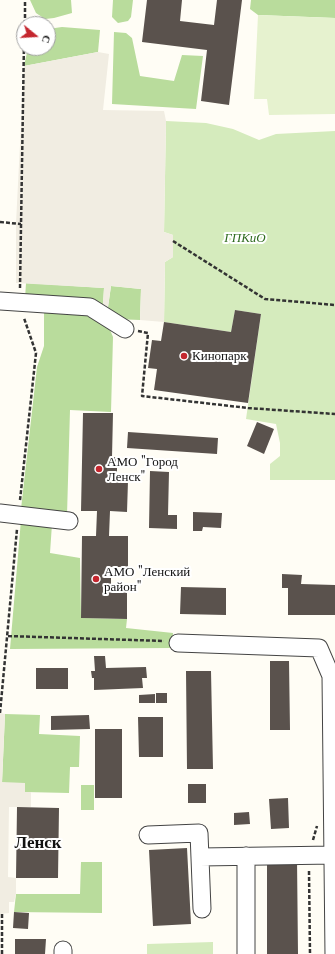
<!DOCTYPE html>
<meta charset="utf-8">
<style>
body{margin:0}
#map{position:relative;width:335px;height:954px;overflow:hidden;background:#fffdf5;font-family:"Libre Baskerville",serif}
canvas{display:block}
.north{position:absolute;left:16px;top:16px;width:40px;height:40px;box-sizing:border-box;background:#fff;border:1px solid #a0a0a0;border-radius:50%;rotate:108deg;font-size:11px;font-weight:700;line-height:16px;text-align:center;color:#111}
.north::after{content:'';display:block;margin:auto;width:14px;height:18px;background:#c4262e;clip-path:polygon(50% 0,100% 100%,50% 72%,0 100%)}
</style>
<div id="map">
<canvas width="335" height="954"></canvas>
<div class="north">С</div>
</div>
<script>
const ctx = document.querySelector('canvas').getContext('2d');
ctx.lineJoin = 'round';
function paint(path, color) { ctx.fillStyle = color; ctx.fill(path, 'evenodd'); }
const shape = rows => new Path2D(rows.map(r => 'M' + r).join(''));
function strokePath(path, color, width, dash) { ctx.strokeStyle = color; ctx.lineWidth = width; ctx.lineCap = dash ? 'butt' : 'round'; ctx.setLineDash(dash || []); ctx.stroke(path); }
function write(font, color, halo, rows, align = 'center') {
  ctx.font = font + ' "Libre Baskerville",serif'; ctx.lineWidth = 4; ctx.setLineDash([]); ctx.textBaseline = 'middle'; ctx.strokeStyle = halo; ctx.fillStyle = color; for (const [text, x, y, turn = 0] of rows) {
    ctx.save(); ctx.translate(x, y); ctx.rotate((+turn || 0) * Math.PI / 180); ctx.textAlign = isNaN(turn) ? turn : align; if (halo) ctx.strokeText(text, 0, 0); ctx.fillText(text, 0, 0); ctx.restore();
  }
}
paint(shape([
 [166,121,206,123,233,129,259,140,276,134,335,131,335,480,270,480,270,464,280,456,280,443,276,424,246,419,261,314,235,310,231,332,164,322,165,262,173,257,173,235,164,232],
 [213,942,213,954,147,954,147,944]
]), '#d5ebbd');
paint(shape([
 [30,0,71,0,72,13,54,18,45,19,36,13],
 [113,0,133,0,131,17,128,21,118,23,112,17],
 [251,0,335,0,335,18,258,15,250,9],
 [62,27,100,30,98,52,24,66,28,48,48,48,48,29],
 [114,32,126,33,132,38,140,76,174,81,182,55,203,56,196,109,112,104],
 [26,283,104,288,103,304,25,299],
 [111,286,141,289,140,320,115,319,108,307],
 [44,309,87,309,108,325,113,337,111,412,70,410,67,515,21,509,37,367,44,346],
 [21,520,52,524,50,553,80,558,81,618,127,619,126,628,173,633,172,648,10,649],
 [5,714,40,715,39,734,80,736,79,767,70,767,69,793,25,792,2,783],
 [81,785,94,785,94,810,81,810],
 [81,862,102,862,102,913,14,912,16,894,80,894]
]), '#b9dc9c');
paint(shape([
 [258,15,335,18,335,114,269,115,267,99,254,99]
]), '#e6f2cf');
paint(shape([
 [98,52,109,54,103,110,164,111,166,121,164,232,173,235,173,257,165,262,164,322,140,320,141,289,111,286,108,307,103,304,104,288,16,283,16,223,24,66],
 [0,713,5,714,2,782,25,783,25,792,31,792,31,807,9,807,8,877,16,878,16,894,14,902,9,902,9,913,0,914]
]), '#f1ede2');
paint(shape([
 [147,0,182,0,180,21,214,25,217,0,242,0,229,105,201,101,207,50,142,42],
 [235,310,261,314,248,403,154,390,157,369,148,368,152,340,161,341,164,322,231,332],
 [83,413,113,413,112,457,117,457,117,481,128,481,127,512,110,511,109,536,128,536,128,567,111,567,111,591,127,591,127,619,81,618,82,536,96,536,97,511,81,511],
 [257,422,274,429,264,454,247,446],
 [128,432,218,438,217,454,127,448],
 [150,471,169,472,168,515,177,515,177,529,149,528],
 [193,512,222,513,221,528,203,527,202,531,193,531],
 [282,574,302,575,301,584,335,585,335,615,288,615,288,588,282,588],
 [181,587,226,588,226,615,180,614],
 [94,656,105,656,106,668,146,667,147,678,142,678,143,688,94,690,94,678,92,678,91,671,95,671],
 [270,661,289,661,290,730,270,730],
 [36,668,68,668,68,689,36,689],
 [186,671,211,671,213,769,187,769],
 [156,693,167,693,167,703,156,703],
 [155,694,155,703,139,703,139,695],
 [89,715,90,729,51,730,51,716],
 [138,717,163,717,163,757,139,757],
 [95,729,122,729,122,798,95,798],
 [188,784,206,784,206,803,188,803],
 [288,798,289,828,271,829,269,799],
 [17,807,59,808,58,878,16,878],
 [249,812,250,824,234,825,234,813],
 [187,848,191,924,153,926,149,850],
 [297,859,298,954,267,954,267,860],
 [14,912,29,913,28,929,13,928],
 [15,939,46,939,45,954,15,954]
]), '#5a524d');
const minor = shape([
 [0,301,90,307,125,329],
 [0,513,69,521],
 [178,643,319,648,331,676,334,954],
 [148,835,199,833,202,909],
 [246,856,246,954],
 [200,857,334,855],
 [63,954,63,950]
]);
strokePath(minor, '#444', 19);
strokePath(shape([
 [25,24,25,0],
 [0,222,21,224],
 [173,241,265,299,335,305],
 [20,288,24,42],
 [138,331,148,333,142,396,248,408,335,414],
 [20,500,36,353,24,318],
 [8,636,164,641],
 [0,713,17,529],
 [313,840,317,826],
 [309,871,310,954],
 [2,914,2,954]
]), '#333', 2.5, [4, 2]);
strokePath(minor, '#fff', 17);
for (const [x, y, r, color] of [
 [184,356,4,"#c4262e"],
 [99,469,4,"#c4262e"],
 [96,579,4,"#c4262e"]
]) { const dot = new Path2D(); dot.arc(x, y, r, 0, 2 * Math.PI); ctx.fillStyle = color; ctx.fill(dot); strokePath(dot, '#fff', 1.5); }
write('italic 13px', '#2f6b1f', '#fff', [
 ["ГПКиО",245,238]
]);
write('13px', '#111', '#fff', [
 ["Кинопарк",192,356],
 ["АМО \"Город",107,462],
 ["Ленск\"",107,477],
 ["АМО \"Ленский",104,572],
 ["район\"",104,587]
], 'left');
write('bold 17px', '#111', '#fff', [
 ["Ленск",38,843]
]);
</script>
